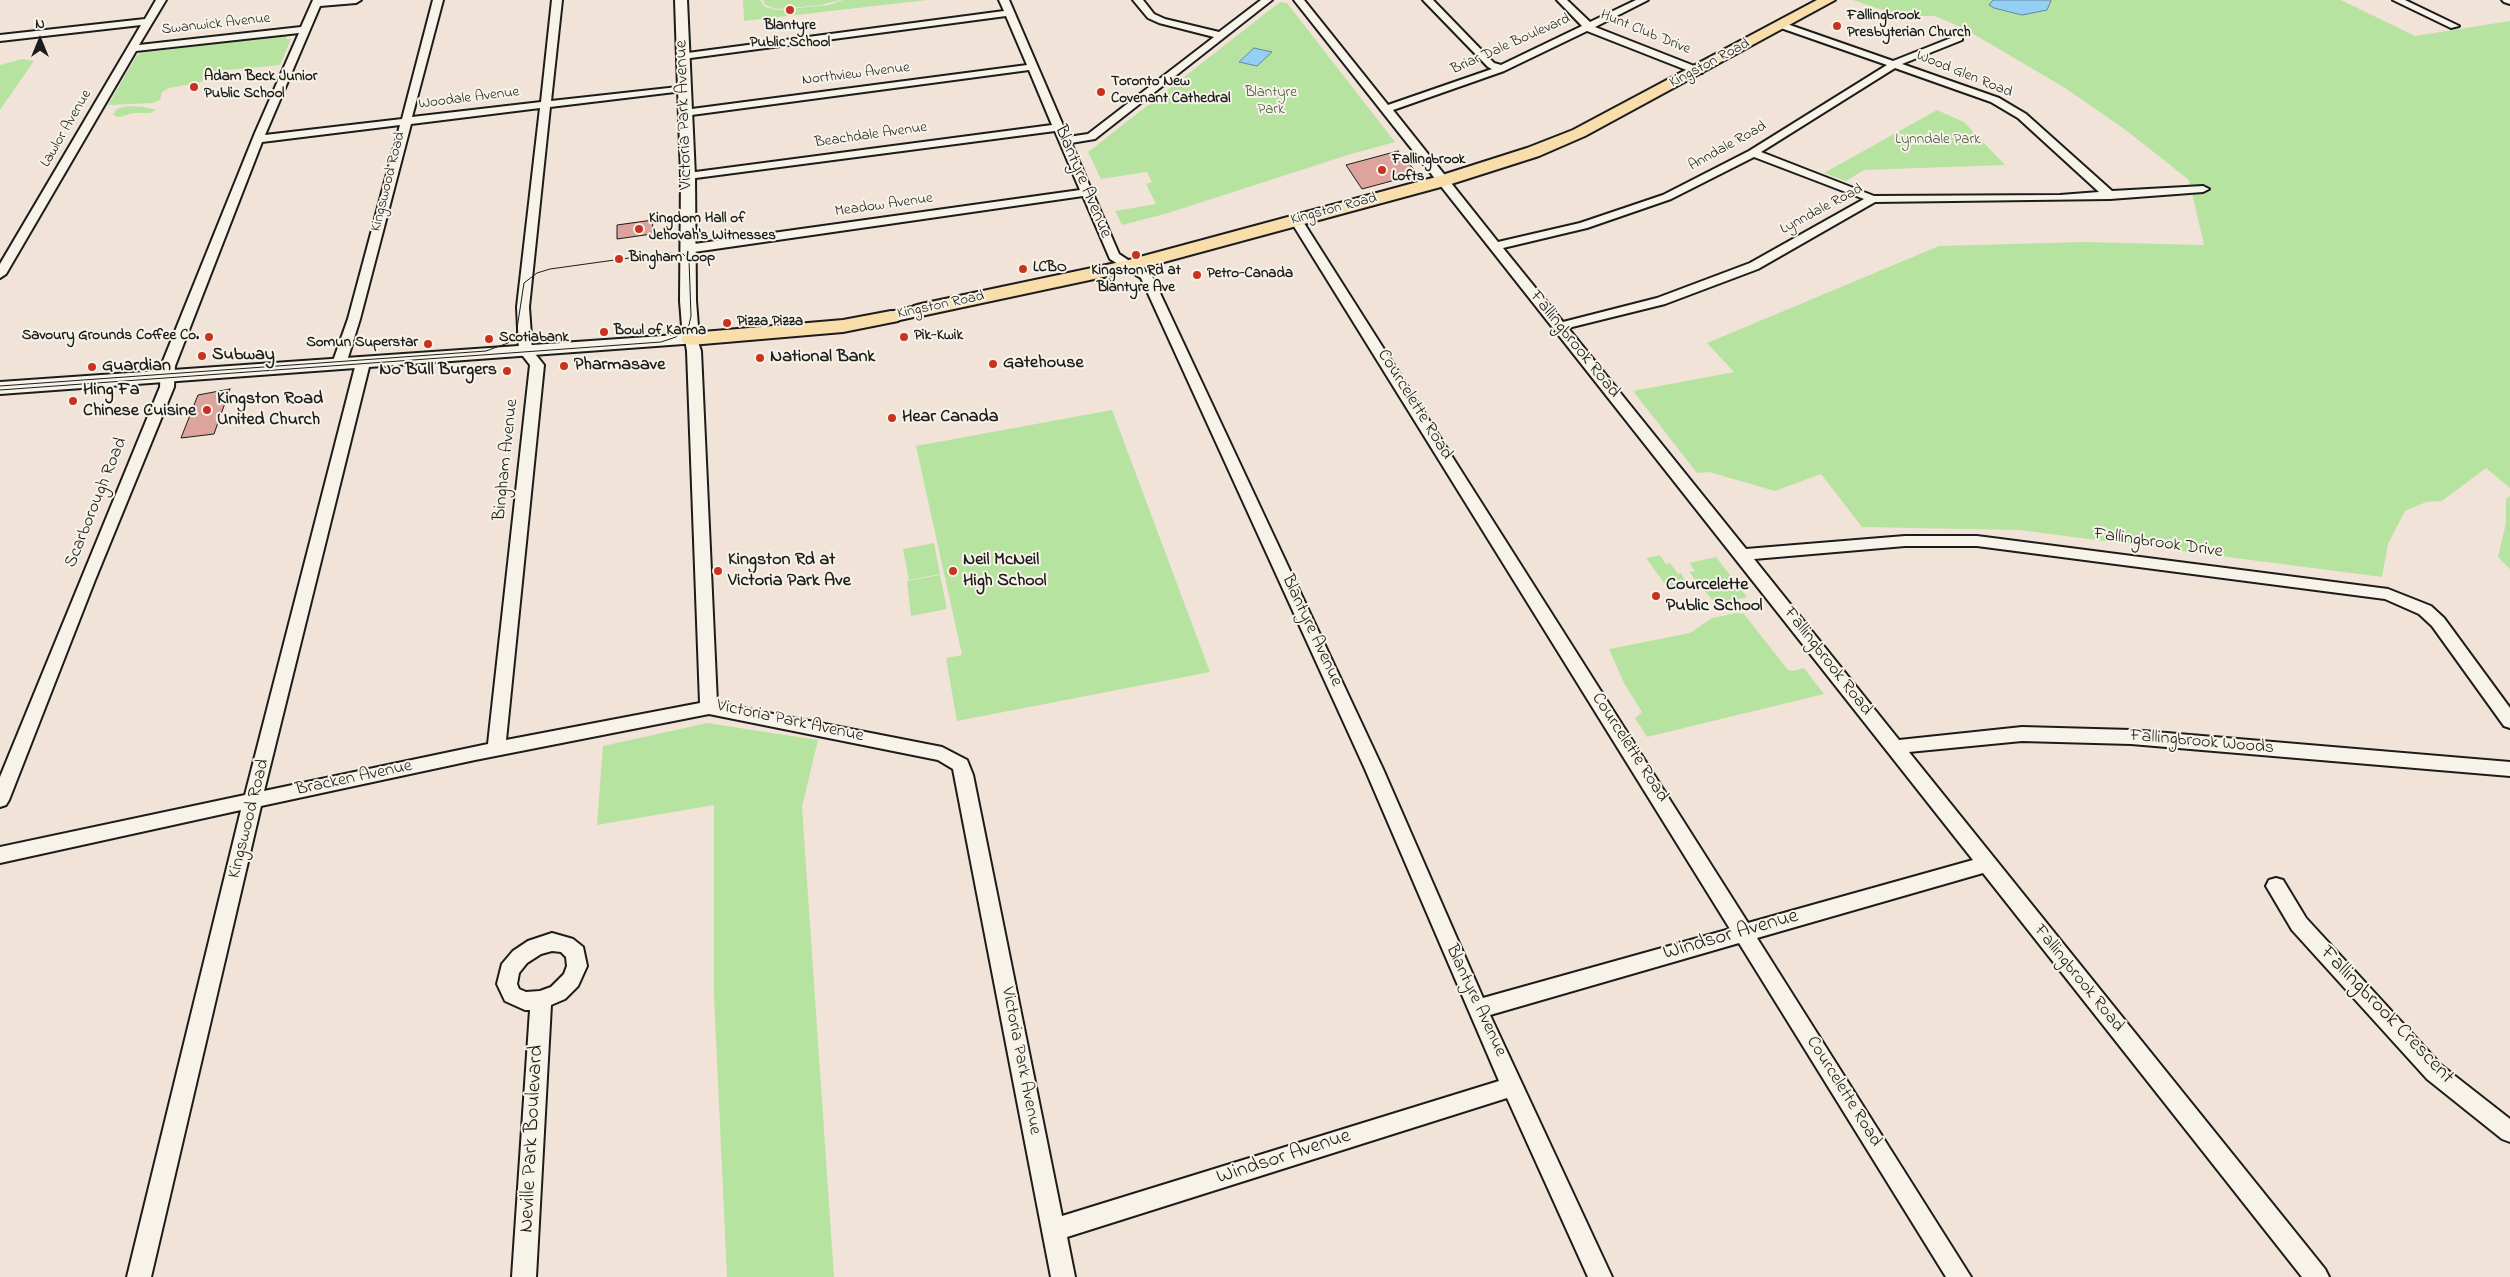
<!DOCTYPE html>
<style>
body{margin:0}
#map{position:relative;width:2510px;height:1277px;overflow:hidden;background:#f2e3d9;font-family:"Indie Flower",sans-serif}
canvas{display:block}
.north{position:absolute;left:15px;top:15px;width:50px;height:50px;-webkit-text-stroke:4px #f7f3e8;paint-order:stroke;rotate:0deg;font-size:14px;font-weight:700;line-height:20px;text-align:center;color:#1c1c1c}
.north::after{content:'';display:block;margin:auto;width:18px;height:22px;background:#1c1c1c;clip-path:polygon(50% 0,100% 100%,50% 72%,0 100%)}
</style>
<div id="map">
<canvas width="2510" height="1277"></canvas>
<div class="north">N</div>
</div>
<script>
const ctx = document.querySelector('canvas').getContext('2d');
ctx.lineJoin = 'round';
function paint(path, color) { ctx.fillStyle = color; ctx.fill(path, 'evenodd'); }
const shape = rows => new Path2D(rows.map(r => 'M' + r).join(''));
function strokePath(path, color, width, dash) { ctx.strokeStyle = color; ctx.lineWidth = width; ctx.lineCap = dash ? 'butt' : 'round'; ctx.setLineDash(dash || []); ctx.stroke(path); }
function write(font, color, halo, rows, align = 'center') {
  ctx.font = font + ' "Indie Flower",sans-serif'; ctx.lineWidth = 4; ctx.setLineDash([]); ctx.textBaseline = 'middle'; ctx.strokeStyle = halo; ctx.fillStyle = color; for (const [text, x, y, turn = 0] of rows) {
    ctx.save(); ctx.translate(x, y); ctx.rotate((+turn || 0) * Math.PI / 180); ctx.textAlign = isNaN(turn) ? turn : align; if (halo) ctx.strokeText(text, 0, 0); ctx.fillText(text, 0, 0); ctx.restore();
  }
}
paint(shape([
 [743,0,760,0,765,7,777,10,829,5,843,0,927,0,744,21],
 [763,0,840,0,821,5,776,9,765,5],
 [1853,0,2341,0,2415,36,2510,21,2510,488,2486,468,2442,501,2426,502,2405,511,2388,544,2382,577,2019,530,1862,527,1821,474,1775,491,1709,472,1697,473,1633,391,1734,372,1707,343,1939,246,2084,242,2204,245,2189,180,2127,131,2065,88,1965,29,1935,16,1900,16],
 [1280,2,1287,3,1395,142,1351,154,1165,214,1122,225,1115,211,1156,204,1146,184,1152,182,1147,172,1101,179,1088,152],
 [282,36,287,36,286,39,291,39,280,65,207,72,202,82,169,88,162,92,160,100,153,103,108,105,137,55,141,53],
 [22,59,34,61,0,110,0,65],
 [127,106,144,107,156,110,150,113,134,113,119,117,113,115,117,109],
 [1937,110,1964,122,2005,165,1864,170,1846,181,1824,173],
 [1112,410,1210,672,957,721,946,658,962,655,916,446],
 [2510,496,2510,569,2498,557,2506,523,2506,499],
 [934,543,940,574,909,580,903,549],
 [1660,555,1666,564,1670,563,1678,574,1681,573,1689,589,1670,591,1646,558],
 [1716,557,1747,597,1721,603,1714,602,1689,572,1695,571,1689,563],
 [940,575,947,609,911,616,907,581],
 [1737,613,1744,614,1788,670,1794,671,1804,668,1824,694,1647,737,1635,718,1642,712,1624,683,1609,649,1690,633,1712,618],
 [707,723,818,740,802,807,834,1277,727,1277,714,996,714,805,597,825,603,746]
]), '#b7e3a1');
const water = shape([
 [1993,0,2051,0,2050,3,2047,10,2022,15,1994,8,1989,5,1993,0],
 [1254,48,1272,52,1257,66,1239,62,1254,48]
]);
paint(water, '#94cff4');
strokePath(water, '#64879e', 1);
const building = shape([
 [1398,151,1416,172,1409,174,1410,176,1362,189,1346,165,1398,151],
 [653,220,652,234,617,239,617,225,653,220],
 [230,389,214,434,181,438,198,395,230,389]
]);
paint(building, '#dda39d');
strokePath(building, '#1c1c1c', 1);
const minor = shape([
 [156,0,166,0,139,45,301,27,313,0,361,0,356,3,320,6,265,135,402,119,433,0,443,0,412,117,541,102,552,0,562,0,551,101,687,86,687,90,683,91,550,107,529,307,532,350,544,365,506,740,700,703,687,351,685,339,691,335,696,336,701,351,717,703,942,747,967,760,973,775,1062,1216,1499,1081,1365,769,1141,278,1110,259,1083,196,687,253,681,249,687,245,1080,190,1055,131,688,179,682,176,688,173,1052,125,1029,70,684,116,679,113,684,110,1027,65,1006,16,683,59,680,58,680,54,1004,11,999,0,1009,0,1068,137,1088,134,1214,37,1159,23,1148,18,1133,0,1143,0,1154,14,1165,19,1219,32,1261,0,1272,0,1095,139,1071,143,1119,254,1152,276,1383,769,1483,998,1730,929,1290,220,1292,218,1296,217,1302,220,1748,923,1973,860,1294,0,1304,0,1388,105,1492,69,1488,67,1423,0,1433,0,1494,63,1501,65,1582,26,1557,0,1567,0,1590,22,1636,0,1648,0,1595,27,1702,69,1702,73,1694,73,1587,31,1504,71,1393,110,1498,242,1580,223,1663,195,1749,151,1887,65,1778,27,1778,23,1784,23,1893,61,1956,36,1962,36,1962,40,1902,64,1999,98,2026,114,2112,191,2203,186,2209,189,2203,192,2110,199,1875,202,1758,269,1665,304,1568,328,1746,549,1905,536,1977,536,2388,589,2431,606,2444,618,2510,708,2510,728,2504,726,2432,626,2419,614,2385,599,1977,546,1905,546,1754,559,1899,740,2022,727,2131,730,2510,762,2510,776,2131,744,2022,741,1909,752,2325,1269,2329,1277,2302,1277,1983,873,1757,938,1971,1277,1946,1277,1739,943,1490,1015,1612,1277,1588,1277,1507,1098,1067,1237,1075,1277,1051,1277,953,769,938,760,709,714,475,760,261,806,151,1277,127,1277,241,810,0,863,0,847,245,795,356,363,363,359,370,363,264,791,488,744,530,365,519,351,517,307,540,108,411,124,360,319,346,364,339,368,332,364,348,319,400,125,262,142,175,366,174,387,95,580,9,800,6,805,0,807,0,777,160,387,161,366,255,133,299,33,136,51,6,274,0,278,0,264,141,25,0,41,0,35,145,19,156,0],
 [1895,68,1991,102,2018,118,2099,192,2060,195,1874,196,1761,152,1895,68],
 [1754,157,1864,199,1750,263,1657,298,1563,322,1503,248,1587,228,1671,199,1754,157],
 [2393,0,2405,0,2459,26,2451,28,2393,0],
 [2502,0,2510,0,2510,4,2504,2,2502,0],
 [2276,878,2283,880,2306,918,2441,1065,2510,1119,2510,1142,2502,1139,2427,1079,2292,930,2266,886,2269,880,2276,878],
 [552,933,573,939,583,947,587,966,578,986,565,999,551,1005,536,1277,512,1277,530,1010,525,1010,505,1001,497,984,502,964,513,951,528,941,552,933],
 [552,951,561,952,566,957,567,966,564,974,551,987,540,991,526,992,519,989,517,984,519,973,527,963,541,954,552,951]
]);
const tertiary = shape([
 [675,0,687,0,695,176,696,301,699,339,691,344,683,339,680,301,681,176,675,0]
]);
const secondary = shape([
 [921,305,927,306,930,310,927,314,891,322,885,321,882,317,885,313,921,305],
 [691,334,697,335,700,339,697,343,0,394,0,382,691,334]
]);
const primary = shape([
 [1817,0,1835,0,1585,136,1539,156,1448,185,1127,272,921,316,914,314,911,310,914,306,921,304,1125,261,1436,177,1527,148,1573,130,1817,0],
 [891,311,898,313,901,317,898,321,843,332,691,345,684,343,681,339,684,335,691,333,843,320,891,311]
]);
strokePath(minor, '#1c1c1c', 4);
strokePath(tertiary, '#1c1c1c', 4);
strokePath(secondary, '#1c1c1c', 4);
strokePath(primary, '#1c1c1c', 4);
paint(minor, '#f7f3e8');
paint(tertiary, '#f7f3e8');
paint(secondary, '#f7f3e8');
paint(primary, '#f9deab');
strokePath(shape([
 [0,386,486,351,508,343,516,335,524,283,537,273,550,269,665,253,683,254,689,260,691,316,689,325,676,337,661,342,0,390]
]), '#1c1c1c', 1);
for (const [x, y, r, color] of [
 [790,10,5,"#c8321e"],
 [1837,26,5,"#c8321e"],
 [194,87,5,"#c8321e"],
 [1101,92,5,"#c8321e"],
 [1382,170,5,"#c8321e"],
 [639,229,5,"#c8321e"],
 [1136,255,5,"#c8321e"],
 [619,259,5,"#c8321e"],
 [1023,269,5,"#c8321e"],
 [1197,275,5,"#c8321e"],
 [727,323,5,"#c8321e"],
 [604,332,5,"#c8321e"],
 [209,337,5,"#c8321e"],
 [904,337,5,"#c8321e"],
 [489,339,5,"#c8321e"],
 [428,344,5,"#c8321e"],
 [202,356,5,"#c8321e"],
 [760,358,5,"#c8321e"],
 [993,364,5,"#c8321e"],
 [564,366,5,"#c8321e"],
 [92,367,5,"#c8321e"],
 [507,371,5,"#c8321e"],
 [73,401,5,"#c8321e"],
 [207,410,5,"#c8321e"],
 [892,418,5,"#c8321e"],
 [718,571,5,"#c8321e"],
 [953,571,5,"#c8321e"],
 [1656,596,5,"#c8321e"]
]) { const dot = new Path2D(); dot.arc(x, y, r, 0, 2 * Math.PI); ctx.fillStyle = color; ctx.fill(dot); strokePath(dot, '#f7f3e8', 2); }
write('bold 15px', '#1c1c1c', '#f7f3e8', [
 ["Fallingbrook",1847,17],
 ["Presbyterian Church",1847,34],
 ["Blantyre",790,27,"center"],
 ["Public School",790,44,"center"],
 ["Adam Beck Junior",204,78],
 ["Public School",204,95],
 ["Toronto New",1111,83],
 ["Covenant Cathedral",1111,100],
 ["Fallingbrook",1392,161],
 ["Lofts",1392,178],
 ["Kingdom Hall of",649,220],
 ["Jehovah's Witnesses",649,237],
 ["Bingham Loop",629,259],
 ["LCBO",1033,269],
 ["Kingston Rd at",1136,272,"center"],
 ["Blantyre Ave",1136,289,"center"],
 ["Petro-Canada",1207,275],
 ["Pizza Pizza",737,323],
 ["Bowl of Karma",614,332],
 ["Savoury Grounds Coffee Co.",199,337,"right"],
 ["Pik-Kwik",914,337],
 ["Scotiabank",499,339],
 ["Somun Superstar",418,344,"right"]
], 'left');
write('15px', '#1c1c1c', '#f7f3e8', [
 ["Swanwick Avenue",216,25,-6],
 ["Hunt Club Drive",1645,33,22],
 ["Briar Dale Boulevard",1511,45,-24],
 ["Kingston Road",1710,64,-28],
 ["Northview Avenue",856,75,-7],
 ["Wood Glen Road",1964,75,22],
 ["Woodale Avenue",469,99,-7],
 ["Lawlor Avenue",67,129,-60],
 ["Beachdale Avenue",871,136,-8],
 ["Anndale Road",1728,147,-29],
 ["Kingswood Road",389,182,-76],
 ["Meadow Avenue",884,206,-8],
 ["Kingston Road",1334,210,-15],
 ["Lynndale Road",1822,210,-28],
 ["Kingston Road",941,306,-12]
]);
write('15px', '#4a5844', '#f7f3e8', [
 ["Blantyre",1271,94],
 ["Park",1271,111],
 ["Lynndale Park",1938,141]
]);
write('18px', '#1c1c1c', '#f7f3e8', [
 ["Victoria Park Avenue",685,115,-92],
 ["Blantyre Avenue",1082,182,67],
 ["Fallingbrook Road",1574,345,51],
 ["Courcelette Road",1414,405,58],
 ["Bingham Avenue",507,460,-84],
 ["Scarborough Road",97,503,-68],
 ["Fallingbrook Drive",2158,544,8],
 ["Blantyre Avenue",1311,631,65],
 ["Fallingbrook Road",1827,662,52],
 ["Victoria Park Avenue",790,722,12],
 ["Fallingbrook Woods",2202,743,5],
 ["Courcelette Road",1629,748,57],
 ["Bracken Avenue",354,779,-12],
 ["Kingswood Road",250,819,-76],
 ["Fallingbrook Road",2078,979,51],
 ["Blantyre Avenue",1475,1001,65],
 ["Victoria Park Avenue",1020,1061,79],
 ["Courcelette Road",1843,1092,58]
]);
write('bold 18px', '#1c1c1c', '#f7f3e8', [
 ["Subway",212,356],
 ["National Bank",770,358],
 ["Gatehouse",1003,364],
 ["Pharmasave",574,366],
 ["Guardian",102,367],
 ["No Bull Burgers",497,371,"right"],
 ["Hing Fa",83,391],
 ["Chinese Cuisine",83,412],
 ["Kingston Road",217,400],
 ["United Church",217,421],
 ["Hear Canada",902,418],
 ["Kingston Rd at",728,561],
 ["Victoria Park Ave",728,582],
 ["Neil McNeil",963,561],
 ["High School",963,582],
 ["Courcelette",1666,586],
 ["Public School",1666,607]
], 'left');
write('21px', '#1c1c1c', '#f7f3e8', [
 ["Windsor Avenue",1731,936,-16],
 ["Fallingbrook Crescent",2386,1016,46],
 ["Neville Park Boulevard",533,1139,-87],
 ["Windsor Avenue",1284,1158,-18]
]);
</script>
